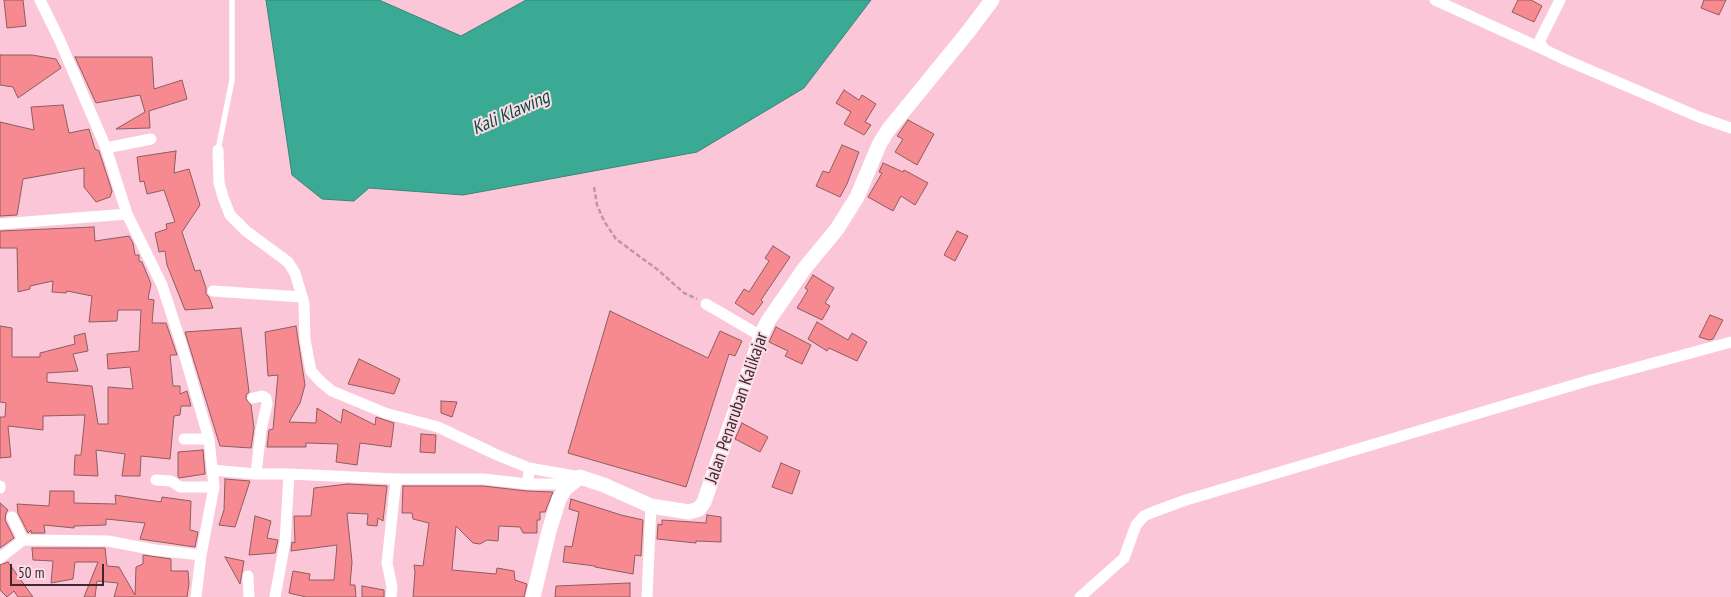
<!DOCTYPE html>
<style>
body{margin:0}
#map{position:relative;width:1731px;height:597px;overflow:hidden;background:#fbc7d8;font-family:"PT Sans Narrow",sans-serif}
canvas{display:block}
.scale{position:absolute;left:10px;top:564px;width:94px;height:22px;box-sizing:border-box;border:2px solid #3c292f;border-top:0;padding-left:6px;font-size:15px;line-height:18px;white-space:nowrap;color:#3c292f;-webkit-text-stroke:4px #fbdbe5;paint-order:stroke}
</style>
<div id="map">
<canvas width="1731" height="597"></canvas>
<div class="scale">50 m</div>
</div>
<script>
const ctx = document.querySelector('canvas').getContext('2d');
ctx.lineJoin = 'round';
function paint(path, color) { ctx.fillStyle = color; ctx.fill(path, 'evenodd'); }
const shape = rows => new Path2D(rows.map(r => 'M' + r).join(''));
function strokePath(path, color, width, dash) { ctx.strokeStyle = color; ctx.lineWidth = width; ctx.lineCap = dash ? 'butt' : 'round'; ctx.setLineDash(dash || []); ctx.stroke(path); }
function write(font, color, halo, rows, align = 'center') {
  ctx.font = font + ' "PT Sans Narrow",sans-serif'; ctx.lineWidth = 4; ctx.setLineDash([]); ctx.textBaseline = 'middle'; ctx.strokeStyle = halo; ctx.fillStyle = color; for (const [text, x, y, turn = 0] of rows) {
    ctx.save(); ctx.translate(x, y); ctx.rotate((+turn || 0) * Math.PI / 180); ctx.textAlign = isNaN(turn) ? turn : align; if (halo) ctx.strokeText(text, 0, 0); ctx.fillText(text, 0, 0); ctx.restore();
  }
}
const water = shape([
 [266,0,379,0,461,36,526,0,871,0,804,88,697,152,463,195,369,188,354,201,322,199,292,175,266,0]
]);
paint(water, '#3baa95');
strokePath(water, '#3b8376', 1);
const building = shape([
 [4,0,23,0,26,26,7,28,4,0],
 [1518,0,1531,0,1542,6,1534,22,1512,12,1518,0],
 [1704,0,1726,0,1719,15,1701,8,1704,0],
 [0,55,32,55,56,59,61,68,18,98,13,87,0,85,0,55],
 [75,57,152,57,154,89,182,80,187,99,149,111,150,128,116,129,145,112,140,95,96,103,75,57],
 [844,90,859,100,862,95,876,104,865,122,871,125,864,135,844,124,851,112,836,103,844,90],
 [63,105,69,133,89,129,95,149,99,151,112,191,110,197,96,202,84,187,84,168,23,179,17,215,0,216,0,122,34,130,31,107,63,105],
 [908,120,934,134,917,165,895,152,903,139,897,136,908,120],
 [842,145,859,152,847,184,840,197,816,186,823,171,829,173,842,145],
 [176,151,174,173,189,169,200,205,182,232,195,271,200,270,206,288,206,294,209,297,213,308,185,310,167,265,165,251,159,252,155,233,167,229,166,224,175,222,164,190,147,194,144,181,140,182,137,157,176,151],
 [883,163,903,172,904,170,928,183,915,205,901,196,893,211,868,197,882,173,879,172,883,163],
 [94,227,95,241,129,236,133,243,135,255,139,255,139,261,142,262,151,284,148,299,154,300,152,323,166,323,177,355,170,355,173,386,180,386,180,394,187,391,191,406,181,406,180,415,174,416,170,459,141,456,140,476,122,476,125,454,96,450,98,476,74,475,75,455,81,455,85,415,43,416,43,430,8,426,11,457,0,458,0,417,5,417,6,403,0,402,0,326,12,328,12,357,40,357,40,353,75,344,74,336,85,333,88,351,73,354,78,371,47,373,47,382,92,386,98,424,108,424,108,387,133,389,130,367,108,369,107,354,139,351,141,310,118,310,117,321,89,322,92,296,67,291,66,293,52,292,53,281,30,286,30,289,18,292,17,248,0,248,0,231,94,227],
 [957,231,968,236,955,261,944,255,957,231],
 [773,246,790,257,761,300,763,302,753,315,735,303,744,289,749,292,769,261,765,258,773,246],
 [813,275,834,288,825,303,830,306,822,320,797,308,808,290,805,288,813,275],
 [610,311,708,358,720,331,742,341,735,356,729,354,686,487,568,453,610,311],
 [1710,315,1723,320,1713,339,1709,340,1699,337,1710,315],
 [817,322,848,340,852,333,867,342,857,361,829,348,827,351,808,339,817,322],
 [296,326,305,385,300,403,289,422,316,423,317,408,341,423,343,409,375,425,376,417,394,423,391,447,360,443,357,465,336,462,338,444,306,443,306,447,267,447,269,430,273,429,278,375,268,376,265,332,296,326],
 [776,327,811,345,802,364,785,356,788,351,769,342,776,327],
 [241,328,249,392,246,395,246,399,251,405,254,428,251,448,220,446,185,332,241,328],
 [359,359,400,379,394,394,348,384,359,359],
 [441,401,457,402,452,417,441,413,441,401],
 [742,423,768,437,760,452,735,439,742,423],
 [421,434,436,435,435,453,420,452,421,434],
 [203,450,205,474,179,478,178,476,178,452,203,450],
 [781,463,800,471,792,494,772,487,781,463],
 [225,479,250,481,235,527,219,525,224,510,225,479],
 [348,484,387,486,383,521,378,518,377,526,367,525,368,514,347,513,352,562,350,585,355,585,356,597,306,597,289,593,293,571,310,574,309,580,334,580,337,545,291,551,292,542,295,543,294,516,311,516,314,488,348,484],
 [403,486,483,486,527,491,553,492,545,512,540,512,540,520,537,520,537,533,523,533,520,527,499,526,498,541,487,540,480,544,473,543,456,526,452,570,496,574,497,568,514,571,515,580,527,584,524,597,413,597,415,572,414,565,423,566,429,523,413,519,412,513,402,513,403,486],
 [50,491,74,491,74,503,116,504,115,495,161,502,162,497,191,501,190,530,198,532,195,547,140,539,145,523,106,519,106,525,74,526,74,528,44,525,45,533,31,533,31,530,28,533,18,513,17,504,49,506,50,491],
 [571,499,621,515,643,520,641,556,635,555,633,574,595,567,595,566,563,562,565,546,572,547,579,512,569,509,571,499],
 [0,503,8,510,6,513,5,520,14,538,0,548,0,503],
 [707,515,721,517,721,542,696,541,696,543,657,539,658,524,662,525,662,520,706,523,707,515],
 [255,516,271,521,267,538,278,540,275,553,249,555,255,516],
 [32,548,105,548,107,566,119,567,135,595,136,567,143,564,143,555,171,559,171,571,188,571,189,584,187,597,114,597,118,583,97,581,95,597,84,597,98,562,75,562,73,579,51,583,53,561,33,560,32,548],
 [225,557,244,561,240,584,225,557],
 [8,562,33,597,18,597,14,591,7,597,0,590,0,565,8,562],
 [630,583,630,597,555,597,556,586,630,583],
 [362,586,384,590,384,597,362,597,362,586]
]);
paint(building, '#f68a90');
strokePath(building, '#8c5d5e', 1);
strokePath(shape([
 [594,187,597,205,604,221,616,239,658,270,684,293,697,299]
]), '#c096a3', 2.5, [5, 2.5]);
strokePath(shape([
 [218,150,232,80,232,0]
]), '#fff', 5.5);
strokePath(shape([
 [40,0,60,41,106,148,127,214,162,285,181,343,209,439,214,487,201,555,196,597],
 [1435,0,1545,50],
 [1560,0,1540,40,1541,45,1545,50,1566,60,1699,117,1731,128],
 [106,148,151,139],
 [218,150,219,183,223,197,230,215,246,231,288,262,295,273,304,303,305,340,311,371,321,382,332,391,385,413,438,427,497,455,529,468,580,477],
 [0,224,127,214],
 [213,291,302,297],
 [706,304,761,336],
 [253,398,262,396,266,398,267,404,261,430,256,474],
 [184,439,209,439],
 [212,470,256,474,289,474,396,479],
 [156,480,171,481,180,487,214,487],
 [528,484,570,484],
 [0,486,0,488],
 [12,517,23,540],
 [0,558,23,540,108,541,155,550,201,555],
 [248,576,249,597],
 [275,597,285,542,289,474],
 [391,597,392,587,387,563,396,479,483,479,528,484,529,468],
 [647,597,651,506],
 [1080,597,1124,558,1136,525,1144,516,1153,512,1186,500,1587,381,1731,342]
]), '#fff', 11);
strokePath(shape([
 [533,597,549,531,559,499,565,489,580,477,604,485,651,506,689,512,699,509,704,502,761,336,768,321,804,269,837,229,857,197,879,145,888,130,968,32,992,0]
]), '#fff', 15);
write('18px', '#3c292f', '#fbdbe5', [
 ["Jalan Penaruban Kalikajar",737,408,-71]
]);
write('italic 19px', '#0d4d41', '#fbdbe5', [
 ["Kali Klawing",511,113,-24]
]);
</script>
